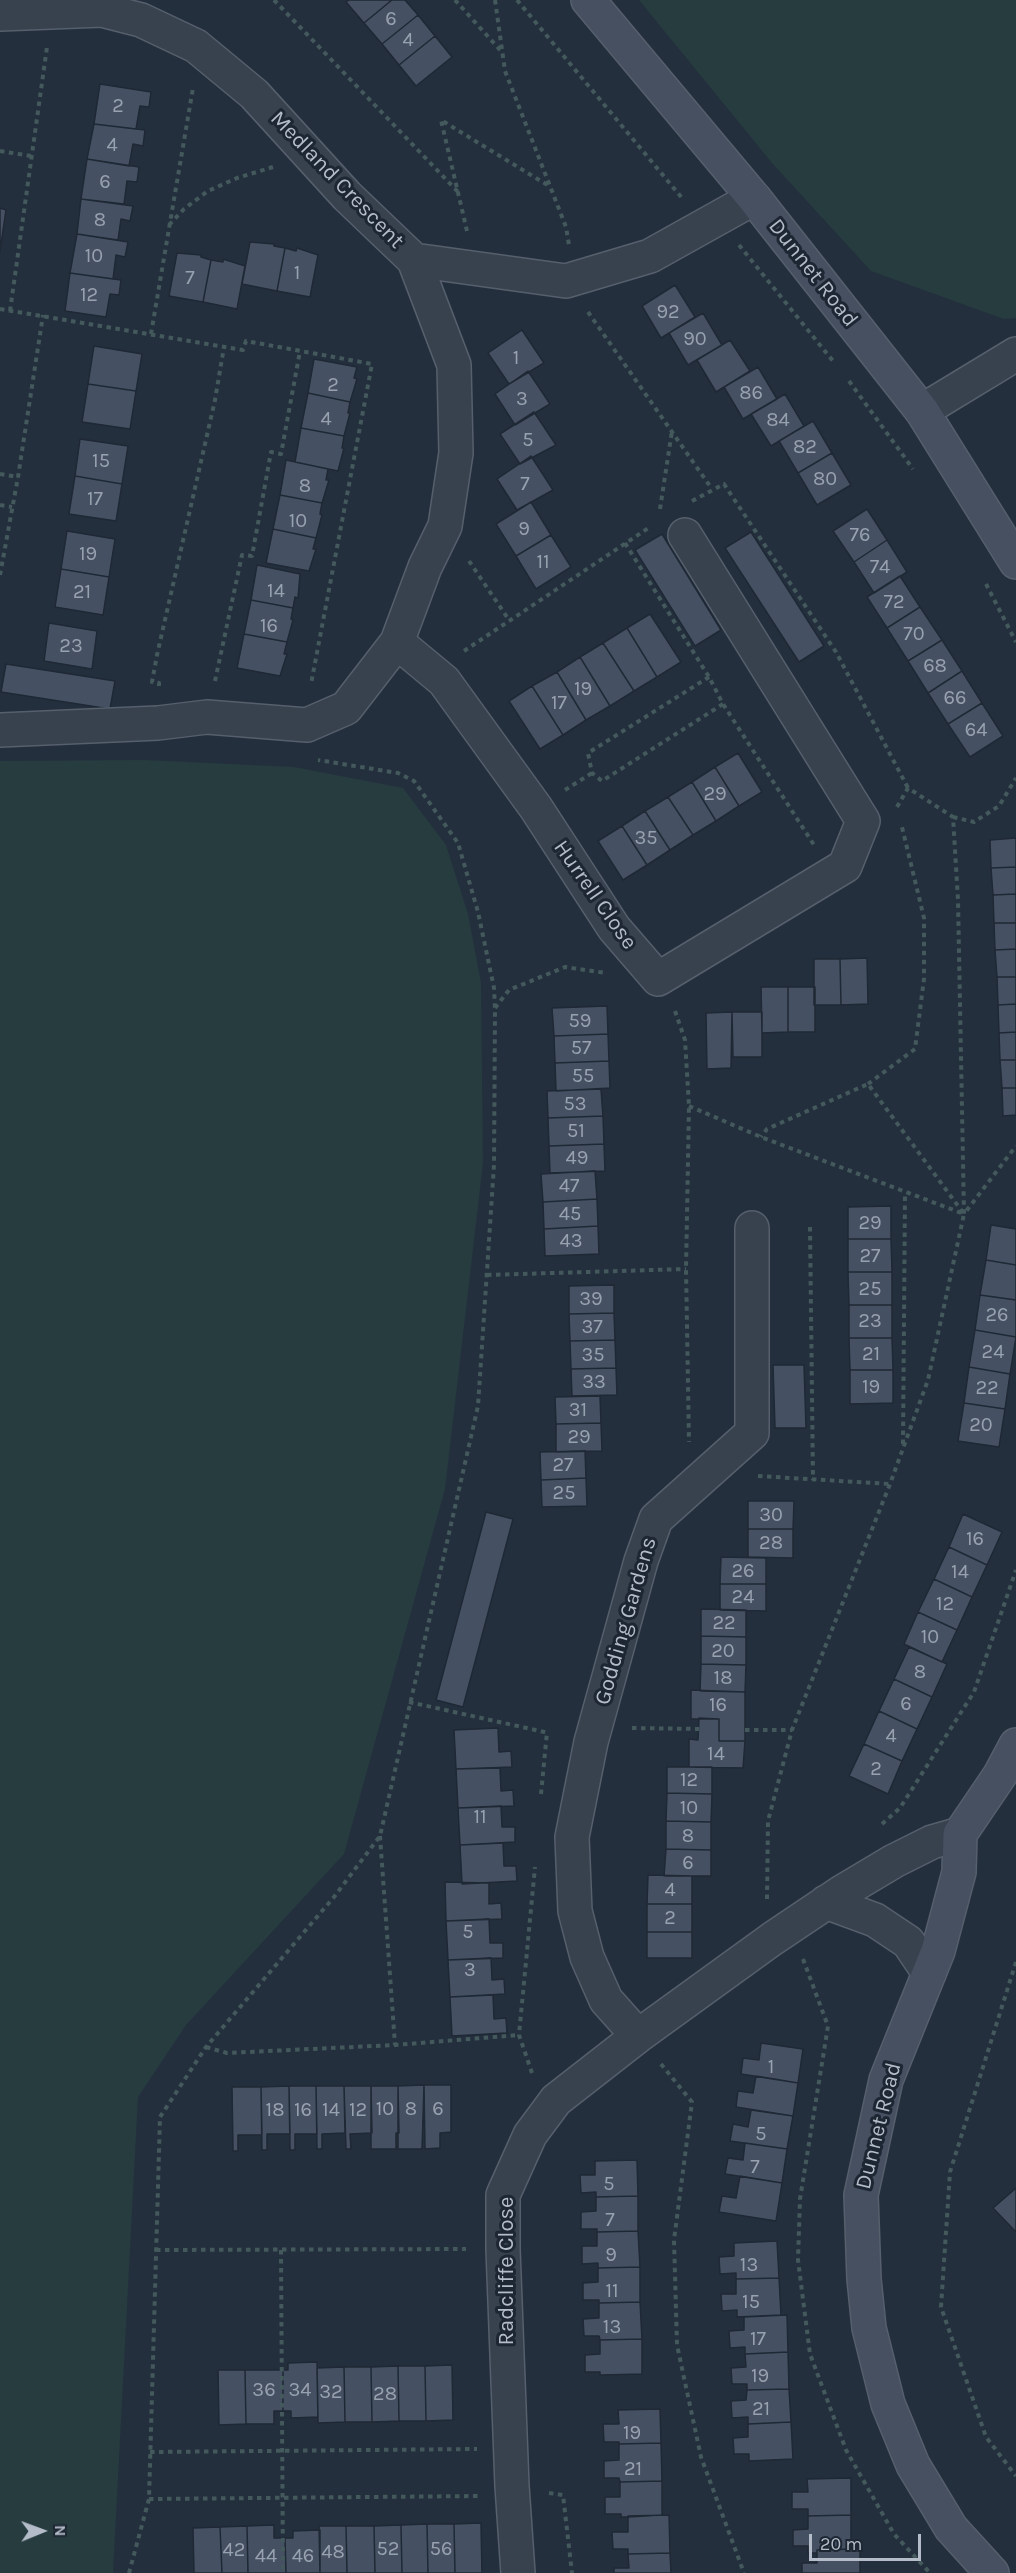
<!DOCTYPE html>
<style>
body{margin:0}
#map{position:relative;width:1016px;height:2573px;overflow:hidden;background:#242f3e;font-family:Karla,sans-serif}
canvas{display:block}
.north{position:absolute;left:12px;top:2501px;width:60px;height:60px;-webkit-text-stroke:4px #1d2633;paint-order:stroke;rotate:89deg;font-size:16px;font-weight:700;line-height:24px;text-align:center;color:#b4bcc9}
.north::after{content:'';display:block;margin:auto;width:21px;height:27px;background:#b4bcc9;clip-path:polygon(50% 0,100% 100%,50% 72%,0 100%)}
.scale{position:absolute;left:809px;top:2534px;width:112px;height:27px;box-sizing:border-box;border:3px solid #b4bcc9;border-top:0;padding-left:8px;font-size:18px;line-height:21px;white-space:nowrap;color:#b4bcc9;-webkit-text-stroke:4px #1d2633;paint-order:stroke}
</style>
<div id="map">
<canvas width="1016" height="2573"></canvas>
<div class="north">N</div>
<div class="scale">20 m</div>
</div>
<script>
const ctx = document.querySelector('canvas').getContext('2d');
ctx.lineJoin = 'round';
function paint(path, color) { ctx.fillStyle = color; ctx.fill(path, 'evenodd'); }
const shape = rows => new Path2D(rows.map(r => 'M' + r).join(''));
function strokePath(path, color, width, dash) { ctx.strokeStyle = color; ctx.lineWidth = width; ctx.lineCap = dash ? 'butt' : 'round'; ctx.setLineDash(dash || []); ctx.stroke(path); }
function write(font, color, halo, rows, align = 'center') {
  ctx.font = font + ' Karla,sans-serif'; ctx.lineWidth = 6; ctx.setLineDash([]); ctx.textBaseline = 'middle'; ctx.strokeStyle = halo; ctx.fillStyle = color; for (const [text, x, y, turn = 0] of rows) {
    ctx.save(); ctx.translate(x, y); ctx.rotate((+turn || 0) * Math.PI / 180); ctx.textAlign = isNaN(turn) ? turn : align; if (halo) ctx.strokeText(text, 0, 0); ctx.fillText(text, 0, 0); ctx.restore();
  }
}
paint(shape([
 [639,0,1016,0,1016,318,1004,319,871,271,772,163],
 [145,760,294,767,403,788,446,845,468,914,481,983,483,1163,445,1489,344,1854,186,2025,138,2097,113,2573,0,2573,0,761]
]), '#263c3f');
const building = shape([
 [349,0,392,0,364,23,346,2,349,0],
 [392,0,405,0,418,15,382,44,364,23,392,0],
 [418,15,435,36,399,65,382,44,418,15],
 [435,36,452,57,416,86,399,65,435,36],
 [100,84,151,92,149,107,140,106,136,129,94,124,100,84],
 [94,124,145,130,143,146,133,144,129,166,87,159,94,124],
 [87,159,139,167,137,182,127,181,124,204,81,199,87,159],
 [81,199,133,206,130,221,121,219,118,240,77,234,81,199],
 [0,208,6,210,0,251,0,208],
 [77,234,128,242,125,257,116,255,113,279,70,273,77,234],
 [250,242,274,244,274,246,285,248,277,291,242,284,250,242],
 [285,248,296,251,297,248,318,255,310,297,277,291,285,248],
 [177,253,201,255,201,257,211,260,203,302,169,296,177,253],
 [223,259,245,266,237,309,203,302,211,260,223,262,223,259],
 [70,273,121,280,119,295,110,294,106,317,65,311,70,273],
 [675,285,695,317,661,338,642,306,675,285],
 [703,313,722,345,688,365,669,333,703,313],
 [522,330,544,363,509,384,488,353,522,330],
 [730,340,750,371,716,392,697,360,730,340],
 [94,346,142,354,136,391,88,384,94,346],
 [314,359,357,367,354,378,357,379,350,402,308,393,314,359],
 [758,367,777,399,743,419,724,387,758,367],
 [528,371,550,404,515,425,495,394,528,371],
 [88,384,136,391,130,429,82,422,88,384],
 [308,393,350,402,348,413,350,413,344,436,301,428,308,393],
 [785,394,804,426,771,446,751,414,785,394],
 [534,412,556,445,520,464,500,434,534,412],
 [813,421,832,453,798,473,779,441,813,421],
 [301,428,344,436,342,448,344,448,338,471,295,462,301,428],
 [80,439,128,446,122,484,75,476,80,439],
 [832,453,851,485,817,505,798,473,832,453],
 [531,456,553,490,517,510,497,479,531,456],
 [286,460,328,469,326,480,329,480,322,503,280,495,286,460],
 [75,476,122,484,116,521,69,514,75,476],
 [280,495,322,503,320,514,322,515,316,538,273,529,280,495],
 [531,502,551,535,516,556,496,524,531,502],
 [867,509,887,540,854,562,833,531,867,509],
 [273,529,316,538,313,549,316,549,309,571,266,563,273,529],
 [67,531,115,539,109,577,61,569,67,531],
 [751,532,824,646,799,662,725,548,751,532],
 [662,534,721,630,695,646,635,550,662,534],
 [551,535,571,567,536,589,516,556,551,535],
 [887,540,907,572,874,593,854,562,887,540],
 [257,565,300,574,298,598,295,597,293,608,251,600,257,565],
 [61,569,109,577,103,615,55,607,61,569],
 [900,576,920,607,887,628,867,597,900,576],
 [251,600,293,608,291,619,293,620,287,642,244,634,251,600],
 [920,607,942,640,908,661,887,628,920,607],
 [650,614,681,662,657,677,627,628,650,614],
 [49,623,97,631,92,669,44,661,49,623],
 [627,628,657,677,634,691,603,643,627,628],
 [244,634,287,642,284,654,287,654,280,676,237,668,244,634],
 [942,640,962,671,928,693,908,661,942,640],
 [603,643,634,691,610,706,580,657,603,643],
 [580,657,610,706,586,720,557,672,580,657],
 [6,664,115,681,110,709,1,692,6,664],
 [962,671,982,703,948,724,928,693,962,671],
 [557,672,586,720,563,735,532,686,557,672],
 [532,686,563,735,540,749,509,701,532,686],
 [982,703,1003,736,970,757,948,724,982,703],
 [738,753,762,792,739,806,715,767,738,753],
 [715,767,739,806,716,821,692,782,715,767],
 [692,782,716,821,693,835,668,797,692,782],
 [668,797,693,835,670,850,645,811,668,797],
 [645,811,670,850,647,865,622,826,645,811],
 [622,826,647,865,623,880,598,841,622,826],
 [1016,838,1016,867,991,868,990,840,1016,838],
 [1016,867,1016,894,993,895,991,868,1016,867],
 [1016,894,1016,923,994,923,993,895,1016,894],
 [994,923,1016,923,1016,949,995,950,994,923],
 [1016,949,1016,977,997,977,995,950,1016,949],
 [867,958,868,1004,841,1005,840,959,867,958],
 [814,959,840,959,841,1005,814,1005,814,959],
 [997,977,1016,977,1016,1004,998,1005,997,977],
 [761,987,788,987,788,1032,762,1033,761,987],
 [788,987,815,987,815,1032,788,1032,788,987],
 [1016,1004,1016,1032,999,1033,998,1005,1016,1004],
 [607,1006,608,1034,554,1036,552,1008,607,1006],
 [732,1012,731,1068,707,1069,706,1013,732,1012],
 [732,1012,762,1012,762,1057,733,1057,732,1012],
 [1016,1032,1016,1060,1000,1060,999,1033,1016,1032],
 [608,1034,609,1061,555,1063,554,1036,608,1034],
 [1000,1060,1016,1060,1016,1088,1002,1088,1000,1060],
 [609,1061,610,1088,556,1091,555,1063,609,1061],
 [1002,1088,1016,1088,1016,1115,1003,1116,1002,1088],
 [601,1089,603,1116,548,1118,547,1091,601,1089],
 [603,1116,604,1144,549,1146,548,1118,603,1116],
 [604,1144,605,1171,550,1173,549,1146,604,1144],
 [595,1171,597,1199,543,1202,541,1174,595,1171],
 [597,1199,598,1226,544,1229,543,1202,597,1199],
 [891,1206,891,1239,848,1239,848,1207,891,1206],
 [991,1225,1016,1229,1016,1265,986,1260,991,1225],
 [598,1226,599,1254,545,1256,544,1229,598,1226],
 [848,1239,891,1239,892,1272,848,1272,848,1239],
 [986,1260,1016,1265,1016,1300,980,1295,986,1260],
 [848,1272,892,1272,892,1305,849,1305,848,1272],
 [614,1285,614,1313,569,1314,569,1286,614,1285],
 [980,1295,1016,1300,1016,1337,975,1330,980,1295],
 [849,1305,892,1305,892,1338,849,1338,849,1305],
 [614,1313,615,1340,570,1341,569,1314,614,1313],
 [975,1330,1016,1337,1010,1374,969,1367,975,1330],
 [849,1338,892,1338,893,1370,850,1370,849,1338],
 [615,1340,616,1368,571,1369,570,1341,615,1340],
 [773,1365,804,1365,806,1428,775,1428,773,1365],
 [969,1367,1010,1374,1005,1409,964,1403,969,1367],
 [616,1368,617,1395,572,1396,571,1369,616,1368],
 [850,1370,893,1370,893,1403,850,1404,850,1370],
 [600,1396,601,1423,556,1424,555,1397,600,1396],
 [964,1403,1005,1409,999,1447,958,1441,964,1403],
 [601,1423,602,1451,556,1452,556,1424,601,1423],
 [585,1451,586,1478,541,1480,540,1452,585,1451],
 [586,1478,587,1506,542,1507,541,1480,586,1478],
 [748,1501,794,1501,793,1529,748,1529,748,1501],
 [486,1512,513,1519,463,1707,436,1700,486,1512],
 [963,1514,1002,1532,987,1565,949,1547,963,1514],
 [748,1529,793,1529,793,1558,748,1557,748,1529],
 [949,1547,987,1565,972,1597,934,1579,949,1547],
 [721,1557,766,1558,766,1584,720,1584,721,1557],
 [934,1579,972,1597,957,1630,918,1612,934,1579],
 [720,1584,766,1584,766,1611,720,1610,720,1584],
 [701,1609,746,1610,746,1637,701,1636,701,1609],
 [918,1612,957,1630,942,1662,904,1644,918,1612],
 [701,1636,746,1637,746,1665,701,1664,701,1636],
 [909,1647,947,1664,932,1697,894,1679,909,1647],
 [701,1664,746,1665,745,1692,700,1691,701,1664],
 [894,1679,932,1697,917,1729,879,1711,894,1679],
 [691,1690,745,1692,745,1741,719,1741,719,1719,691,1719,691,1690],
 [879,1711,917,1729,902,1761,864,1744,879,1711],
 [699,1718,719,1719,719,1741,745,1741,743,1768,689,1767,689,1739,698,1740,699,1718],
 [498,1728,499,1752,511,1751,512,1767,456,1769,454,1730,498,1728],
 [864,1744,902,1761,888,1794,849,1776,864,1744],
 [667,1767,712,1767,712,1794,667,1793,667,1767],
 [500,1768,501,1791,513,1790,514,1806,458,1808,456,1769,500,1768],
 [667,1793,712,1794,711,1822,666,1821,667,1793],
 [501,1806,502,1827,515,1827,515,1842,460,1845,458,1808,501,1806],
 [666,1821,711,1822,711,1850,666,1849,666,1821],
 [503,1843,504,1866,516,1866,517,1881,462,1884,460,1845,503,1843],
 [666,1849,711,1850,711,1876,664,1876,666,1849],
 [648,1875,692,1876,692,1904,647,1904,648,1875],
 [445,1882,489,1883,489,1904,501,1903,502,1919,446,1921,445,1882],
 [647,1904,692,1904,692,1932,647,1932,647,1904],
 [489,1919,490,1943,503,1943,503,1958,448,1960,446,1921,489,1919],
 [647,1932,692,1932,692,1958,647,1958,647,1932],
 [491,1958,492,1980,504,1979,505,1994,450,1997,448,1960,491,1958],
 [493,1995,494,2019,506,2018,507,2033,452,2036,450,1997,493,1995],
 [761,2043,803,2049,798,2083,741,2074,743,2058,759,2060,761,2043],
 [756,2076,798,2083,793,2116,736,2107,738,2091,753,2093,756,2076],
 [424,2085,451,2085,451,2132,440,2133,440,2148,425,2149,424,2085],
 [424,2085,422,2149,398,2149,398,2086,424,2085],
 [289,2086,290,2134,267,2134,267,2150,262,2150,261,2087,289,2086],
 [289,2086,316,2086,317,2134,295,2134,295,2150,290,2150,289,2086],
 [316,2086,344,2086,345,2133,322,2134,322,2149,317,2149,316,2086],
 [344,2086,371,2086,372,2133,350,2134,351,2149,346,2149,344,2086],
 [371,2086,398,2086,399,2133,396,2133,396,2149,371,2149,371,2086],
 [232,2087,261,2087,262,2135,238,2135,238,2151,233,2151,232,2087],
 [751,2110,793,2116,787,2149,730,2141,733,2124,748,2127,751,2110],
 [745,2143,787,2149,782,2183,725,2174,728,2158,743,2160,745,2143],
 [637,2160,638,2196,596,2197,596,2192,581,2193,580,2175,595,2175,595,2161,637,2160],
 [740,2176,782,2183,776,2221,719,2212,722,2196,736,2198,740,2176],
 [1016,2188,1016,2232,993,2208,1016,2188],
 [638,2196,638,2231,597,2232,597,2229,581,2229,581,2212,596,2211,596,2197,638,2196],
 [638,2231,640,2267,598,2268,598,2263,582,2264,582,2246,597,2246,597,2232,638,2231],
 [777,2241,779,2278,736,2279,736,2273,720,2274,719,2257,734,2256,734,2243,777,2241],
 [640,2267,640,2302,599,2303,599,2300,583,2300,583,2283,598,2282,598,2268,640,2267],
 [779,2278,781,2315,737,2317,737,2310,722,2311,721,2294,736,2294,736,2279,779,2278],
 [640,2302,642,2339,600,2340,599,2336,584,2336,583,2319,599,2318,599,2303,640,2302],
 [787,2315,788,2352,745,2354,745,2347,730,2348,729,2331,744,2330,744,2317,787,2315],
 [642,2339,642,2374,600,2375,600,2372,585,2372,585,2355,600,2354,600,2340,642,2339],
 [788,2352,789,2389,747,2390,747,2384,732,2384,731,2368,746,2367,745,2354,788,2352],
 [317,2362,318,2417,291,2418,291,2411,283,2411,283,2370,288,2370,288,2363,317,2362],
 [452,2365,453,2420,426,2421,425,2366,452,2365],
 [398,2366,399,2421,372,2422,371,2367,398,2366],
 [398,2366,425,2366,426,2421,399,2421,398,2366],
 [344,2367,371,2367,372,2422,345,2422,344,2367],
 [344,2367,345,2422,318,2423,317,2368,344,2367],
 [218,2370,245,2370,246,2424,219,2425,218,2370],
 [245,2370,283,2370,283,2411,274,2411,274,2424,246,2424,245,2370],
 [789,2389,791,2422,748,2424,748,2417,732,2418,731,2401,746,2400,747,2390,789,2389],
 [660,2409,661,2443,619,2444,619,2442,604,2442,603,2424,619,2424,618,2410,660,2409],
 [791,2422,793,2459,749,2461,749,2454,734,2454,733,2438,748,2437,748,2424,791,2422],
 [661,2443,662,2481,620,2482,619,2478,604,2478,604,2461,619,2460,619,2444,661,2443],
 [851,2478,851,2515,808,2516,808,2509,792,2509,792,2492,808,2492,807,2479,851,2478],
 [662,2481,662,2515,628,2517,621,2517,621,2514,605,2514,605,2497,620,2497,620,2482,662,2481],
 [669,2515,670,2553,628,2554,628,2549,613,2549,612,2532,628,2532,628,2516,669,2515],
 [851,2515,851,2549,817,2550,817,2553,808,2553,808,2546,793,2546,793,2530,808,2529,808,2516,851,2515],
 [481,2523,482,2573,455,2573,454,2524,481,2523],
 [427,2524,428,2573,402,2573,401,2525,427,2524],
 [427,2524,454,2524,455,2573,428,2573,427,2524],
 [274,2525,274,2538,285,2538,286,2573,248,2573,247,2526,274,2525],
 [401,2525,402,2573,375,2573,374,2526,401,2525],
 [247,2526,248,2573,222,2573,220,2527,247,2526],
 [319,2526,346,2526,347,2573,320,2573,319,2526],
 [346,2526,374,2526,375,2573,347,2573,346,2526],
 [220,2527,222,2573,194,2573,193,2528,220,2527],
 [320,2530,320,2573,286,2573,285,2538,293,2538,293,2531,320,2530],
 [860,2549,860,2573,802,2573,802,2563,817,2563,817,2550,860,2549],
 [670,2553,671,2573,614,2573,614,2568,629,2568,628,2554,670,2553]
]);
paint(building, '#455162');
strokePath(building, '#1f2835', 1.5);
const street = shape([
 [0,14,102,10,141,20,196,46,254,94,347,196,414,260,566,281,650,256,754,198],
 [922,411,1016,354],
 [397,642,444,681,536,808,614,928,658,979,845,866,863,821,685,535],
 [0,730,158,723,207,717,307,725,346,708,397,642,425,567,445,526,456,453,454,365,414,260],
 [826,1902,875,1920,908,1942,929,1973],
 [638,2036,606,2000,587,1957,575,1911,572,1837,591,1742,641,1561,656,1519,752,1433,752,1228],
 [518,2573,512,2486,503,2249,503,2195,530,2135,556,2100,638,2036,772,1939,842,1892,894,1861,932,1842,960,1834]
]);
const secondary = shape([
 [588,0,754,198,922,411,1016,562],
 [992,2573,951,2528,913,2465,888,2404,869,2328,864,2279,861,2195,886,2080,938,1951,959,1872,960,1834,1000,1775,1016,1745]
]);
strokePath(street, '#565f6c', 36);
strokePath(secondary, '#565f6c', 36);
strokePath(shape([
 [274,0,458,192],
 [455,0,501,51],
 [495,0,505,71,566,227,569,245],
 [517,0,682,198],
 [0,151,31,156],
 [169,225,184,209,208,191,237,178,273,167],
 [467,231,441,120,549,186],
 [739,245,833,361],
 [0,309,243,350,246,341,372,364,311,684],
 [10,311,47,47],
 [588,312,712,489],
 [151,334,193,88],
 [849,381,913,469],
 [0,474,18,477],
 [692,501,724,484,836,652,908,788],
 [0,505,12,507],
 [660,509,672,431],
 [625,543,709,677,723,704,814,845],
 [469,561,509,620],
 [0,575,18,477,43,315],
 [986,584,1016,642],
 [464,651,650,527],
 [709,677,588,753,592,773,602,781,723,704],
 [215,681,242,555,252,556,271,452,281,454,300,351],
 [159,686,159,683,152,682,157,655,215,400,224,347],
 [565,790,592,773],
 [897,807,908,788,953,817,958,900,964,1214,1016,1146],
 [953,817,974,822,999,806,1016,778],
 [495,1008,509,990,565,967,606,973],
 [675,1011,685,1040,689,1106,686,1269,689,1442],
 [868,1084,915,1049,924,979,924,918,901,823],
 [689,1106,761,1137,964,1214,868,1084,767,1129,761,1137],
 [810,1227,813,1480],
 [487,1275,686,1269],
 [903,1444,905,1193],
 [758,1476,890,1484],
 [409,1702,549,1733],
 [632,1728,699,1729],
 [745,1730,792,1730],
 [541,1794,547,1732],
 [882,1824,900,1808,974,1692,1016,1570],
 [380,1836,395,2045],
 [767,1899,768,1821,792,1730,890,1484,928,1380,964,1214],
 [803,1959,828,2026,800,2199,798,2260,810,2354,846,2450,894,2534,930,2573],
 [1016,1962,950,2172,941,2307,986,2437,1016,2476],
 [206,2047,227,2053,395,2045,519,2035],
 [661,2064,692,2102,674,2240,677,2345,701,2457,744,2573],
 [532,2073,519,2035,535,1867],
 [156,2250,466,2249],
 [281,2250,283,2573],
 [150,2452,477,2449],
 [549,2493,563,2495,572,2573],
 [149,2499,479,2496],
 [129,2573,149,2499,160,2117,206,2047,334,1897,380,1836,478,1406,494,1165,495,1009,494,988,478,912,458,843,414,781,398,773,318,760]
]), '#44595c', 4, [4.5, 4.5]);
strokePath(street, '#38414e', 33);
strokePath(secondary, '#465061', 33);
write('20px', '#98a1af', null, [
 ["6",391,19],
 ["4",408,40],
 ["2",118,106],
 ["4",112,145],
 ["6",105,182],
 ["8",100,220],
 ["10",94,256],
 ["1",297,273],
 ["7",190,278],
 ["12",89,295],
 ["92",668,312],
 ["90",695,339],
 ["1",516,358],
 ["2",333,385],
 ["86",751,393],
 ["3",522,399],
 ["4",326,419],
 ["84",778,420],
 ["5",528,440],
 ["82",805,447],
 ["15",101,461],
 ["80",825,479],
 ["7",525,484],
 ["8",305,486],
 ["17",95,499],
 ["10",298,521],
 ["9",524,529],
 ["76",860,535],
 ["19",88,554],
 ["11",543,562],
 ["74",880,567],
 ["14",276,591],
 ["21",82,592],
 ["72",894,602],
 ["16",269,626],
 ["70",914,634],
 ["23",71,646],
 ["68",935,666],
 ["19",583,689],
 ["66",955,698],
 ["17",559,703],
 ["64",976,730],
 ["29",715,794],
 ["35",646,838],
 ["59",580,1021],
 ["57",581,1048],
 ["55",583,1076],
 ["53",575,1104],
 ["51",576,1131],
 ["49",577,1158],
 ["47",569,1186],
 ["45",570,1214],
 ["29",870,1223],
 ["43",571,1241],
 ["27",870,1256],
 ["25",870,1289],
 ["39",591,1299],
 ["26",997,1315],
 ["23",870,1321],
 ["37",592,1327],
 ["24",993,1352],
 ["21",871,1354],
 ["35",593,1355],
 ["33",594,1382],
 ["19",871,1387],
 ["22",987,1388],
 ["31",578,1410],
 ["20",981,1425],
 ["29",579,1437],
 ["27",563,1465],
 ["25",564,1493],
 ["30",771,1515],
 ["16",975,1539],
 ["28",771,1543],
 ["26",743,1571],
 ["14",960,1572],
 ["24",743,1597],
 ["12",945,1604],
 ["22",724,1623],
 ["10",930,1637],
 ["20",723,1651],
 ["8",920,1672],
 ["18",723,1678],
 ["6",906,1704],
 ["16",718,1705],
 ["4",891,1736],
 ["14",716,1754],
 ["2",876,1769],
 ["12",689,1780],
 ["10",689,1808],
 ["11",480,1817],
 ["8",688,1836],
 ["6",688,1863],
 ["4",670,1890],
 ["2",670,1918],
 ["5",468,1932],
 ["3",470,1970],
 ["1",771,2067],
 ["10",385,2109],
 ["8",411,2109],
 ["6",438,2109],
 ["18",275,2110],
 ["16",303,2110],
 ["14",331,2110],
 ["12",358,2110],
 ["5",761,2134],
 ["7",755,2167],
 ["5",609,2184],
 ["7",610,2220],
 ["9",611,2255],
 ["13",749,2265],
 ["11",612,2291],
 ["15",751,2302],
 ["13",612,2327],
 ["17",758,2339],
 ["19",760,2376],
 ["36",264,2390],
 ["34",300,2390],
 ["32",331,2392],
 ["28",385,2394],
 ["21",761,2409],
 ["19",632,2433],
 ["21",633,2469],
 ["52",388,2549],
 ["56",441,2549],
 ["42",234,2550],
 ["48",333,2552],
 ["44",266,2556],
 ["46",303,2556]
]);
write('22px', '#b4bcc9', '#1d2633', [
 ["Medland Crescent",337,180,46],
 ["Dunnet Road",813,273,52],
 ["Hurrell Close",595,895,55],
 ["Godding Gardens",626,1621,-74],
 ["Dunnet Road",879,2126,-76],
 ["Radcliffe Close",507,2271,-90]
]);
</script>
